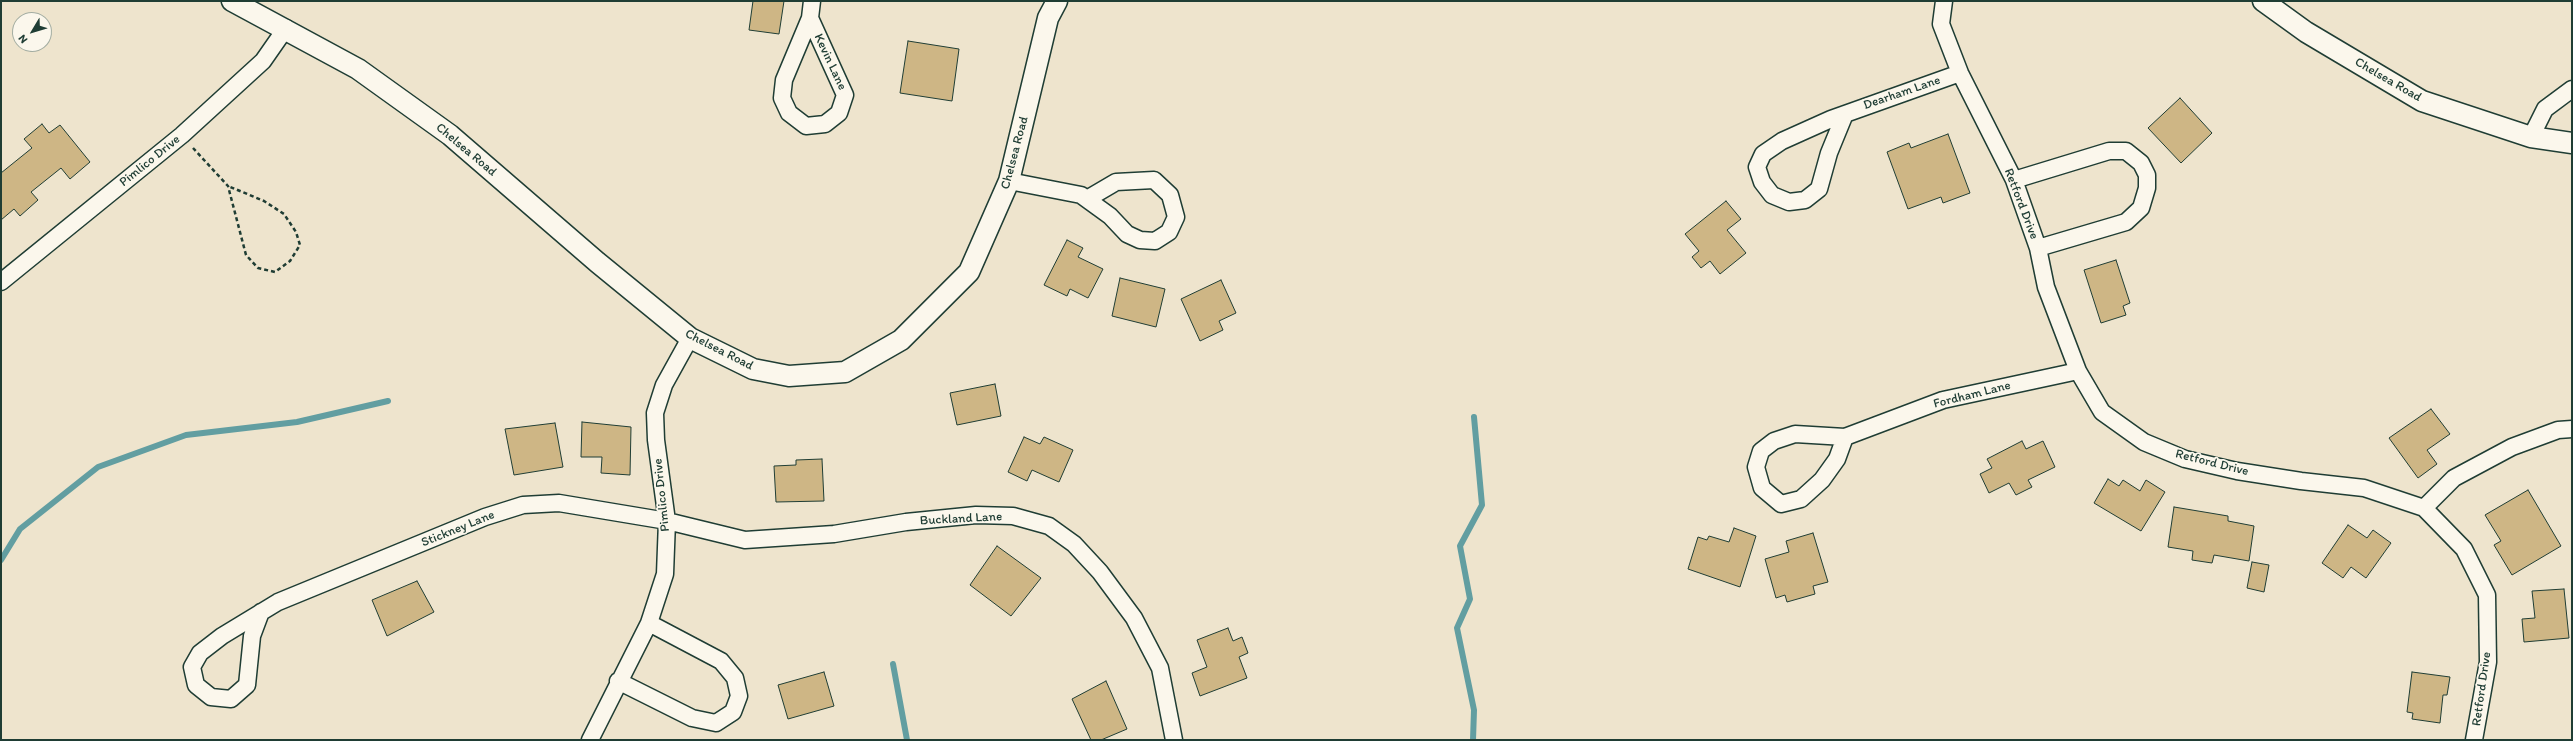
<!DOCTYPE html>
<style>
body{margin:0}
#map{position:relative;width:2573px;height:741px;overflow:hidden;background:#eee4cd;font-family:Itim,sans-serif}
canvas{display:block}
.frame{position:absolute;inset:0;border:2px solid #1f3d34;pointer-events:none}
.north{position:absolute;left:12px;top:12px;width:40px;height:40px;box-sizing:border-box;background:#fbf7ec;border:1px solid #a3ada2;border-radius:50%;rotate:232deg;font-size:11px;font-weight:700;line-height:16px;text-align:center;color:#1f3d34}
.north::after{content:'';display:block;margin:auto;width:14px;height:18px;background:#1f3d34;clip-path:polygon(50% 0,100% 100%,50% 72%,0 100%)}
</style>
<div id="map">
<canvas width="2573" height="741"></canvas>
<div class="frame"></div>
<div class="north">N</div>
</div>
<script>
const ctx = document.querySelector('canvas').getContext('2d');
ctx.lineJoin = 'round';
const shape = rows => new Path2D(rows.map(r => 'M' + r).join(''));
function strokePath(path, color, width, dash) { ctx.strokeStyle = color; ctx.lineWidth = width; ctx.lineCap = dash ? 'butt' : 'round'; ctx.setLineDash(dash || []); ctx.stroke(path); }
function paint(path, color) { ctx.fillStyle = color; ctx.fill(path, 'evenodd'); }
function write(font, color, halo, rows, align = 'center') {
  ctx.font = font + ' Itim,sans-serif'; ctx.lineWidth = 3.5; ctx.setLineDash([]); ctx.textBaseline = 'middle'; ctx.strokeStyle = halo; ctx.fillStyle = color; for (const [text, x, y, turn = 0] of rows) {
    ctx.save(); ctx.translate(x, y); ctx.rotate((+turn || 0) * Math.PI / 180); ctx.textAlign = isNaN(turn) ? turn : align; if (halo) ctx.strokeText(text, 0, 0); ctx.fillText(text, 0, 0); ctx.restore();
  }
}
strokePath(shape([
 [1,560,20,529,98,467,186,435,297,422,388,401],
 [893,664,907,740],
 [1473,740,1474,710,1457,628,1470,599,1460,546,1482,505,1474,417]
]), '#629ea1', 6);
const building = shape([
 [753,1,784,1,779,34,749,30,753,1],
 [908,41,959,49,952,101,900,93,908,41],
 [2180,98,2212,133,2181,163,2148,128,2180,98],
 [42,124,49,133,60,125,90,162,70,179,61,168,31,192,38,200,20,216,14,209,1,220,1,173,32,148,24,139,42,124],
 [1948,134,1970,193,1943,203,1941,197,1908,209,1887,152,1909,143,1911,148,1948,134],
 [1726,201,1741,219,1727,230,1746,253,1720,274,1710,261,1701,268,1692,257,1699,251,1685,234,1726,201],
 [1067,240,1083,248,1078,257,1103,269,1088,298,1070,289,1067,296,1044,285,1067,240],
 [2116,260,2130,303,2123,306,2126,315,2101,323,2084,270,2116,260],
 [1120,278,1165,289,1156,327,1112,316,1120,278],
 [1221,280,1236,313,1219,321,1223,330,1200,341,1181,299,1221,280],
 [995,384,1001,416,957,425,950,393,995,384],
 [2431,409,2450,434,2427,450,2437,464,2418,478,2389,438,2431,409],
 [582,422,631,427,630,475,601,473,602,457,581,457,582,422],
 [555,423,563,467,514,475,505,429,555,423],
 [1024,437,1040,444,1044,437,1073,450,1059,482,1032,470,1027,481,1008,472,1024,437],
 [2022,441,2026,449,2043,441,2055,467,2028,480,2032,487,2016,495,2009,483,1989,493,1980,474,1992,468,1987,459,2022,441],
 [822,459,824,501,776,502,774,466,796,465,796,460,822,459],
 [2108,479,2119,486,2123,480,2140,491,2146,480,2165,492,2141,531,2094,503,2108,479],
 [2528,490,2561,546,2512,575,2494,545,2501,541,2485,515,2528,490],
 [2174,507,2228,516,2228,521,2254,526,2249,561,2214,555,2212,563,2192,560,2193,551,2168,547,2174,507],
 [2348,525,2367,538,2373,530,2391,543,2366,578,2351,567,2343,578,2322,563,2348,525],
 [1734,528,1756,536,1740,587,1688,569,1698,537,1707,540,1709,536,1729,542,1734,528],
 [1813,533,1828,582,1813,586,1815,594,1787,602,1785,595,1776,598,1765,559,1789,552,1786,541,1813,533],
 [997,546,1041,578,1011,616,970,585,997,546],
 [2252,562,2269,565,2264,592,2247,588,2252,562],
 [417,581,434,612,387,636,372,600,417,581],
 [2564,589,2569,638,2524,642,2522,619,2535,618,2532,591,2564,589],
 [1228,628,1233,641,1242,637,1248,653,1239,657,1247,678,1200,696,1192,673,1207,667,1197,640,1228,628],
 [824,672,834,706,788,719,778,685,824,672],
 [2412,672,2450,677,2447,695,2443,695,2440,723,2412,719,2413,713,2407,712,2412,672],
 [1106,681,1127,729,1101,740,1091,740,1072,699,1106,681]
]);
paint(building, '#ceb685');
strokePath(building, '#1f3d34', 1);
const minor = shape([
 [1944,1,1941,24,1960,73,2014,180,2038,248,2046,287,2078,371,2102,412,2144,442,2185,459,2237,471,2301,481,2364,488,2424,508,2464,549,2487,595,2488,662,2474,740],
 [810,18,845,95,839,113,825,124,806,126,789,113,782,98,784,80,810,18,812,1],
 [1845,114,1829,153,1819,189,1805,200,1789,202,1772,195,1762,182,1757,167,1763,154,1782,141,1831,119,1960,73],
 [2531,137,2545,109,2572,89],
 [2014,180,2109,151,2126,151,2141,163,2147,175,2147,188,2141,208,2126,222,2038,248],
 [1009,181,1081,195,1110,216,1127,234,1140,240,1155,241,1169,232,1176,217,1170,195,1154,180,1116,182,1087,199],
 [1,282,182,135,263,61,286,28],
 [1845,437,1837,459,1822,480,1801,499,1781,504,1762,488,1756,467,1761,451,1774,441,1795,434,1845,437,1943,400,2078,371],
 [2424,508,2454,478,2512,447,2558,430,2572,429],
 [261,612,252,636,247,685,231,699,211,697,196,685,192,667,200,653,222,636,278,602,485,517,523,505,559,503,667,521,745,540,834,534,906,522,976,515,1013,516,1049,526,1074,544,1100,572,1134,618,1160,668,1174,740],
 [618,681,692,718,716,723,733,712,739,696,735,678,721,661,649,623],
 [590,740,649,623,665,574,667,521,656,440,655,413,664,385,690,338]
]);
const tertiary = shape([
 [232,1,358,69,450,135,597,262,690,338,753,369,789,376,845,372,901,340,969,272,1009,181,1048,18,1057,1],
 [2263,1,2306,32,2422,101,2531,137,2572,143]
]);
strokePath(minor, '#1f3d34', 19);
strokePath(tertiary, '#1f3d34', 23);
strokePath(shape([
 [193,148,228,186,246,255,258,268,275,272,290,261,300,245,296,232,284,214,264,201,228,186]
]), '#1f3d34', 2.5, [4, 3]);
strokePath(minor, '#fbf7ec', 16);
strokePath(tertiary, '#fbf7ec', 20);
write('13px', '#1f3d34', '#fbf7ec', [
 ["Kevin Lane",830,62,65],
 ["Chelsea Road",2388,80,30],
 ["Dearham Lane",1902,93,-19],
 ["Chelsea Road",466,150,40],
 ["Chelsea Road",1015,153,-75],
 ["Pimlico Drive",150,161,-39],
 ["Retford Drive",2021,204,69],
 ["Chelsea Road",719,350,27],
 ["Fordham Lane",1972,395,-14],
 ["Retford Drive",2212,463,14],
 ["Pimlico Drive",662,495,-96],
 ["Buckland Lane",961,519,-3],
 ["Stickney Lane",458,529,-22],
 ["Retford Drive",2482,689,-82]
]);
</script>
